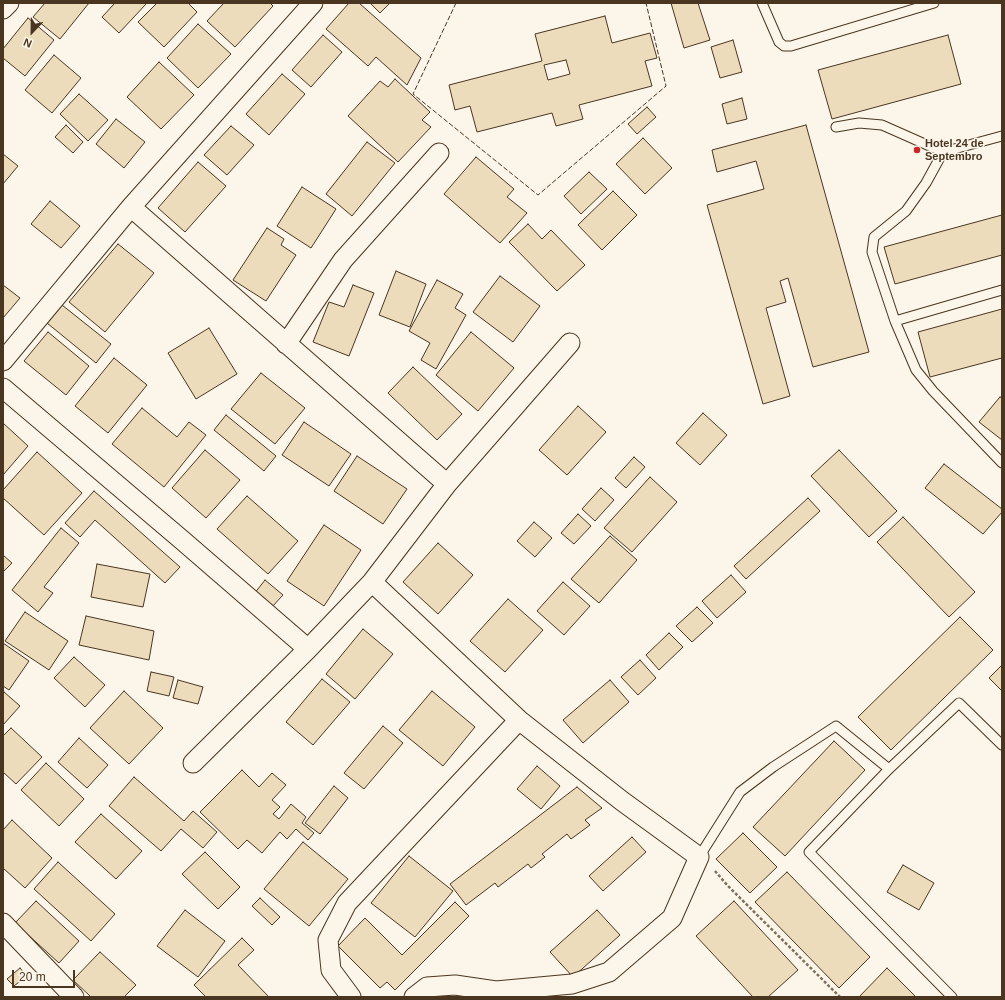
<!DOCTYPE html>
<style>
body{margin:0}
#map{position:relative;width:1005px;height:1000px;overflow:hidden;background:#fbf6e9;font-family:Helvetica,sans-serif}
canvas{display:block}
.frame{position:absolute;inset:0;border:4px solid #4a3520;pointer-events:none}
.north{position:absolute;left:12px;top:12px;width:40px;height:40px;-webkit-text-stroke:3px #fbf6e9;paint-order:stroke;rotate:202deg;font-size:11px;font-weight:700;line-height:16px;text-align:center;color:#4a3520}
.north::after{content:'';display:block;margin:auto;width:14px;height:18px;background:#4a3520;clip-path:polygon(50% 0,100% 100%,50% 72%,0 100%)}
.scale{position:absolute;left:12px;top:970px;width:63px;height:18px;box-sizing:border-box;border:2px solid #4a3520;border-top:0;padding-left:5px;font-size:12px;line-height:14px;white-space:nowrap;color:#4a3520;-webkit-text-stroke:3px #fbf6e9;paint-order:stroke}
</style>
<div id="map">
<canvas width="1005" height="1000"></canvas>
<div class="frame"></div>
<div class="north">N</div>
<div class="scale">20 m</div>
</div>
<script>
const ctx = document.querySelector('canvas').getContext('2d');
ctx.lineJoin = 'round';
function paint(path, color) { ctx.fillStyle = color; ctx.fill(path, 'evenodd'); }
const shape = rows => new Path2D(rows.map(r => 'M' + r).join(''));
function strokePath(path, color, width, dash) { ctx.strokeStyle = color; ctx.lineWidth = width; ctx.lineCap = dash ? 'butt' : 'round'; ctx.setLineDash(dash || []); ctx.stroke(path); }
function write(font, color, halo, rows, align = 'center') {
  ctx.font = font + ' Helvetica,sans-serif'; ctx.lineWidth = 3; ctx.setLineDash([]); ctx.textBaseline = 'middle'; ctx.strokeStyle = halo; ctx.fillStyle = color; for (const [text, x, y, turn = 0] of rows) {
    ctx.save(); ctx.translate(x, y); ctx.rotate((+turn || 0) * Math.PI / 180); ctx.textAlign = isNaN(turn) ? turn : align; if (halo) ctx.strokeText(text, 0, 0); ctx.fillText(text, 0, 0); ctx.restore();
  }
}
const building = shape([
 [45,3,89,3,60,39,33,17,45,3],
 [115,3,147,3,119,33,102,17,115,3],
 [157,3,188,3,197,12,164,47,138,22,157,3],
 [224,3,270,3,273,6,235,47,207,21,224,3],
 [349,3,359,3,421,58,407,85,376,57,368,66,326,29,349,3],
 [370,3,390,3,380,13,370,3],
 [671,3,698,3,710,40,684,48,671,3],
 [605,16,612,43,650,33,657,58,645,61,652,86,579,105,583,119,556,126,552,113,477,132,470,106,455,110,449,85,542,61,535,34,605,16],
 [566,60,570,74,548,80,544,65,566,60],
 [28,18,54,40,25,76,3,58,3,49,28,18],
 [198,24,231,54,198,88,167,58,198,24],
 [323,35,342,52,311,87,292,70,323,35],
 [948,35,961,84,832,119,818,70,948,35],
 [733,40,742,72,720,78,711,47,733,40],
 [54,55,81,78,52,113,25,90,54,55],
 [159,62,194,95,161,129,127,97,159,62],
 [282,74,305,94,269,135,246,114,282,74],
 [395,79,430,112,422,120,431,127,398,162,348,116,380,81,388,87,395,79],
 [79,94,108,120,88,141,60,114,79,94],
 [742,98,747,119,727,124,722,104,742,98],
 [647,107,656,117,637,134,628,124,647,107],
 [116,119,145,142,124,168,96,144,116,119],
 [66,125,83,142,73,153,55,137,66,125],
 [806,125,869,352,813,367,788,278,780,281,786,302,766,308,790,396,763,404,707,205,764,189,756,161,717,172,712,150,806,125],
 [231,126,254,145,227,175,204,155,231,126],
 [643,138,672,168,645,194,616,164,643,138],
 [367,142,395,163,352,216,326,194,367,142],
 [3,154,18,166,3,184,3,154],
 [476,157,514,189,507,197,527,213,500,243,444,194,476,157],
 [198,162,226,186,185,232,158,208,198,162],
 [589,172,607,189,581,214,564,196,589,172],
 [302,187,336,209,311,248,277,226,302,187],
 [613,191,637,215,602,250,578,225,613,191],
 [50,201,80,226,61,248,31,224,50,201],
 [1002,215,1002,255,895,284,884,247,1002,215],
 [528,224,542,239,551,230,585,265,557,291,509,242,528,224],
 [267,228,284,239,281,245,296,255,266,301,233,280,267,228],
 [118,244,154,273,105,332,69,302,118,244],
 [396,271,426,284,410,327,379,315,396,271],
 [500,276,540,306,513,342,473,312,500,276],
 [437,280,463,294,455,308,466,315,436,369,421,360,430,343,409,331,437,280],
 [3,285,20,298,3,318,3,285],
 [353,285,374,293,349,356,313,342,329,302,344,307,353,285],
 [62,305,111,344,96,363,47,323,62,305],
 [1002,309,1002,358,930,377,918,332,1002,309],
 [209,328,237,374,196,399,168,353,209,328],
 [48,332,89,366,66,395,24,361,48,332],
 [471,332,514,368,478,411,436,375,471,332],
 [114,358,147,385,108,433,75,406,114,358],
 [413,367,462,414,437,440,388,393,413,367],
 [261,373,305,408,275,444,231,409,261,373],
 [1000,397,1002,398,1002,440,979,422,1000,397],
 [578,406,606,432,567,475,539,450,578,406],
 [142,408,177,437,189,422,206,435,164,487,112,444,142,408],
 [703,413,727,435,700,465,676,443,703,413],
 [226,415,276,456,264,471,214,430,226,415],
 [304,422,351,454,329,486,282,455,304,422],
 [3,423,28,446,3,475,3,423],
 [205,450,240,480,206,518,172,488,205,450],
 [839,450,897,511,869,537,811,476,839,450],
 [37,452,82,493,44,535,3,498,3,490,37,452],
 [357,456,407,489,383,524,334,491,357,456],
 [634,457,645,467,626,488,615,478,634,457],
 [944,464,1002,509,1002,512,983,534,925,488,944,464],
 [650,477,677,502,632,552,604,528,650,477],
 [601,488,614,500,595,521,582,509,601,488],
 [94,491,180,567,165,583,95,520,80,537,65,523,94,491],
 [247,496,298,541,268,574,217,529,247,496],
 [808,498,820,511,746,579,734,566,808,498],
 [578,514,591,526,574,544,561,533,578,514],
 [903,517,975,592,949,617,877,542,903,517],
 [534,522,552,538,535,557,517,541,534,522],
 [324,525,361,550,324,606,287,581,324,525],
 [61,528,79,543,44,587,53,593,38,612,12,590,61,528],
 [610,536,637,560,599,603,571,579,610,536],
 [438,543,473,575,438,614,403,582,438,543],
 [3,555,12,563,3,572,3,555],
 [97,564,150,574,143,607,91,597,97,564],
 [731,575,746,592,717,618,702,601,731,575],
 [265,580,283,595,271,608,254,594,265,580],
 [563,582,590,606,564,635,537,611,563,582],
 [508,599,543,630,505,672,470,641,508,599],
 [697,607,713,623,692,642,676,626,697,607],
 [25,612,68,641,49,670,5,641,25,612],
 [86,616,154,631,149,660,79,645,86,616],
 [960,617,993,650,891,750,858,717,960,617],
 [363,629,393,654,355,699,326,674,363,629],
 [669,633,683,647,659,670,646,655,669,633],
 [3,643,29,661,9,690,3,686,3,643],
 [74,657,105,685,85,707,54,678,74,657],
 [640,660,656,678,638,695,621,677,640,660],
 [1002,665,1002,691,989,678,1002,665],
 [151,672,174,677,169,696,147,691,151,672],
 [322,679,350,702,313,745,286,722,322,679],
 [178,680,203,687,198,704,173,698,178,680],
 [610,680,629,702,583,743,563,720,610,680],
 [124,691,163,728,129,764,90,728,124,691],
 [432,691,475,727,443,766,399,730,432,691],
 [4,692,20,706,3,725,3,693,4,692],
 [383,726,403,743,364,789,344,773,383,726],
 [11,728,42,757,16,784,3,772,3,736,11,728],
 [79,738,108,765,87,788,58,762,79,738],
 [834,741,865,770,785,856,753,827,834,741],
 [46,763,84,799,59,826,21,790,46,763],
 [537,766,560,786,541,809,517,789,537,766],
 [242,770,259,787,272,773,286,785,272,800,280,807,273,814,279,819,291,804,306,817,302,823,314,833,308,840,296,829,287,839,280,832,262,853,247,840,238,849,200,812,242,770],
 [134,777,184,821,193,811,217,832,203,848,181,829,161,851,109,806,134,777],
 [334,786,348,798,320,834,305,823,334,786],
 [577,787,602,808,585,820,590,825,571,839,567,834,542,854,545,857,531,868,528,864,498,887,495,883,466,905,450,884,577,787],
 [101,814,142,851,116,879,75,842,101,814],
 [12,820,52,858,25,888,3,868,3,830,12,820],
 [743,833,777,867,750,893,716,859,743,833],
 [632,837,646,852,603,891,589,876,632,837],
 [303,842,348,879,309,926,264,889,303,842],
 [205,852,240,887,218,909,182,874,205,852],
 [409,856,453,891,415,937,371,903,409,856],
 [58,862,115,914,91,941,34,889,58,862],
 [903,865,934,883,919,910,887,892,903,865],
 [787,872,870,957,839,988,755,902,787,872],
 [260,898,280,917,272,925,252,906,260,898],
 [36,901,79,941,59,963,15,923,36,901],
 [734,901,798,970,768,997,753,997,696,936,734,901],
 [455,902,469,916,395,990,387,982,380,988,338,946,365,918,402,955,455,902],
 [185,910,225,941,198,977,157,946,185,910],
 [597,910,620,935,573,977,550,952,597,910],
 [242,938,254,950,238,965,269,997,206,997,194,985,242,938],
 [100,952,136,985,124,997,91,997,73,980,100,952],
 [20,968,27,976,14,986,7,979,20,968],
 [887,968,916,997,859,997,887,968]
]);
paint(building, '#ecdcbc');
strokePath(building, '#4a3520', 1);
const service = shape([
 [762,3,779,42,784,46,791,46,934,3],
 [836,127,859,123,882,125,943,152],
 [1002,136,943,152,926,183,906,211,874,237,872,252,895,321,916,370,933,391,1002,463],
 [895,321,1002,290],
 [889,769,809,852,952,997],
 [699,857,740,792,773,767,836,726,889,769,959,703,1002,745]
]);
const minor = shape([
 [3,9,9,3],
 [131,207,447,484],
 [286,344,343,260,439,153],
 [3,361,131,207,313,3],
 [3,388,182,540,308,649],
 [372,582,519,720,622,801,699,857,672,918,609,972,572,984,496,991,455,985,427,987,414,997],
 [193,763,308,649,372,582,447,484,570,343],
 [3,923,74,997],
 [351,997,331,970,328,940,347,903,519,720]
]);
strokePath(service, '#4a3520', 11);
strokePath(minor, '#4a3520', 21);
strokePath(shape([
 [715,871,728,886,840,997]
]), '#7f6f5c', 2.5, [3, 2]);
strokePath(service, '#fbf6e9', 9);
strokePath(minor, '#fbf6e9', 19);
strokePath(shape([
 [456,3,413,94,538,195,666,86,646,3]
]), '#4a3520', 1, [5, 2]);
for (const [x, y, r, color] of [
 [917,150,4,"#c62828"]
]) { const dot = new Path2D(); dot.arc(x, y, r, 0, 2 * Math.PI); ctx.fillStyle = color; ctx.fill(dot); strokePath(dot, '#fbf6e9', 1.5); }
write('bold 11px', '#4a3520', '#fbf6e9', [
 ["Hotel 24 de",925,144],
 ["Septembro",925,157]
], 'left');
</script>
